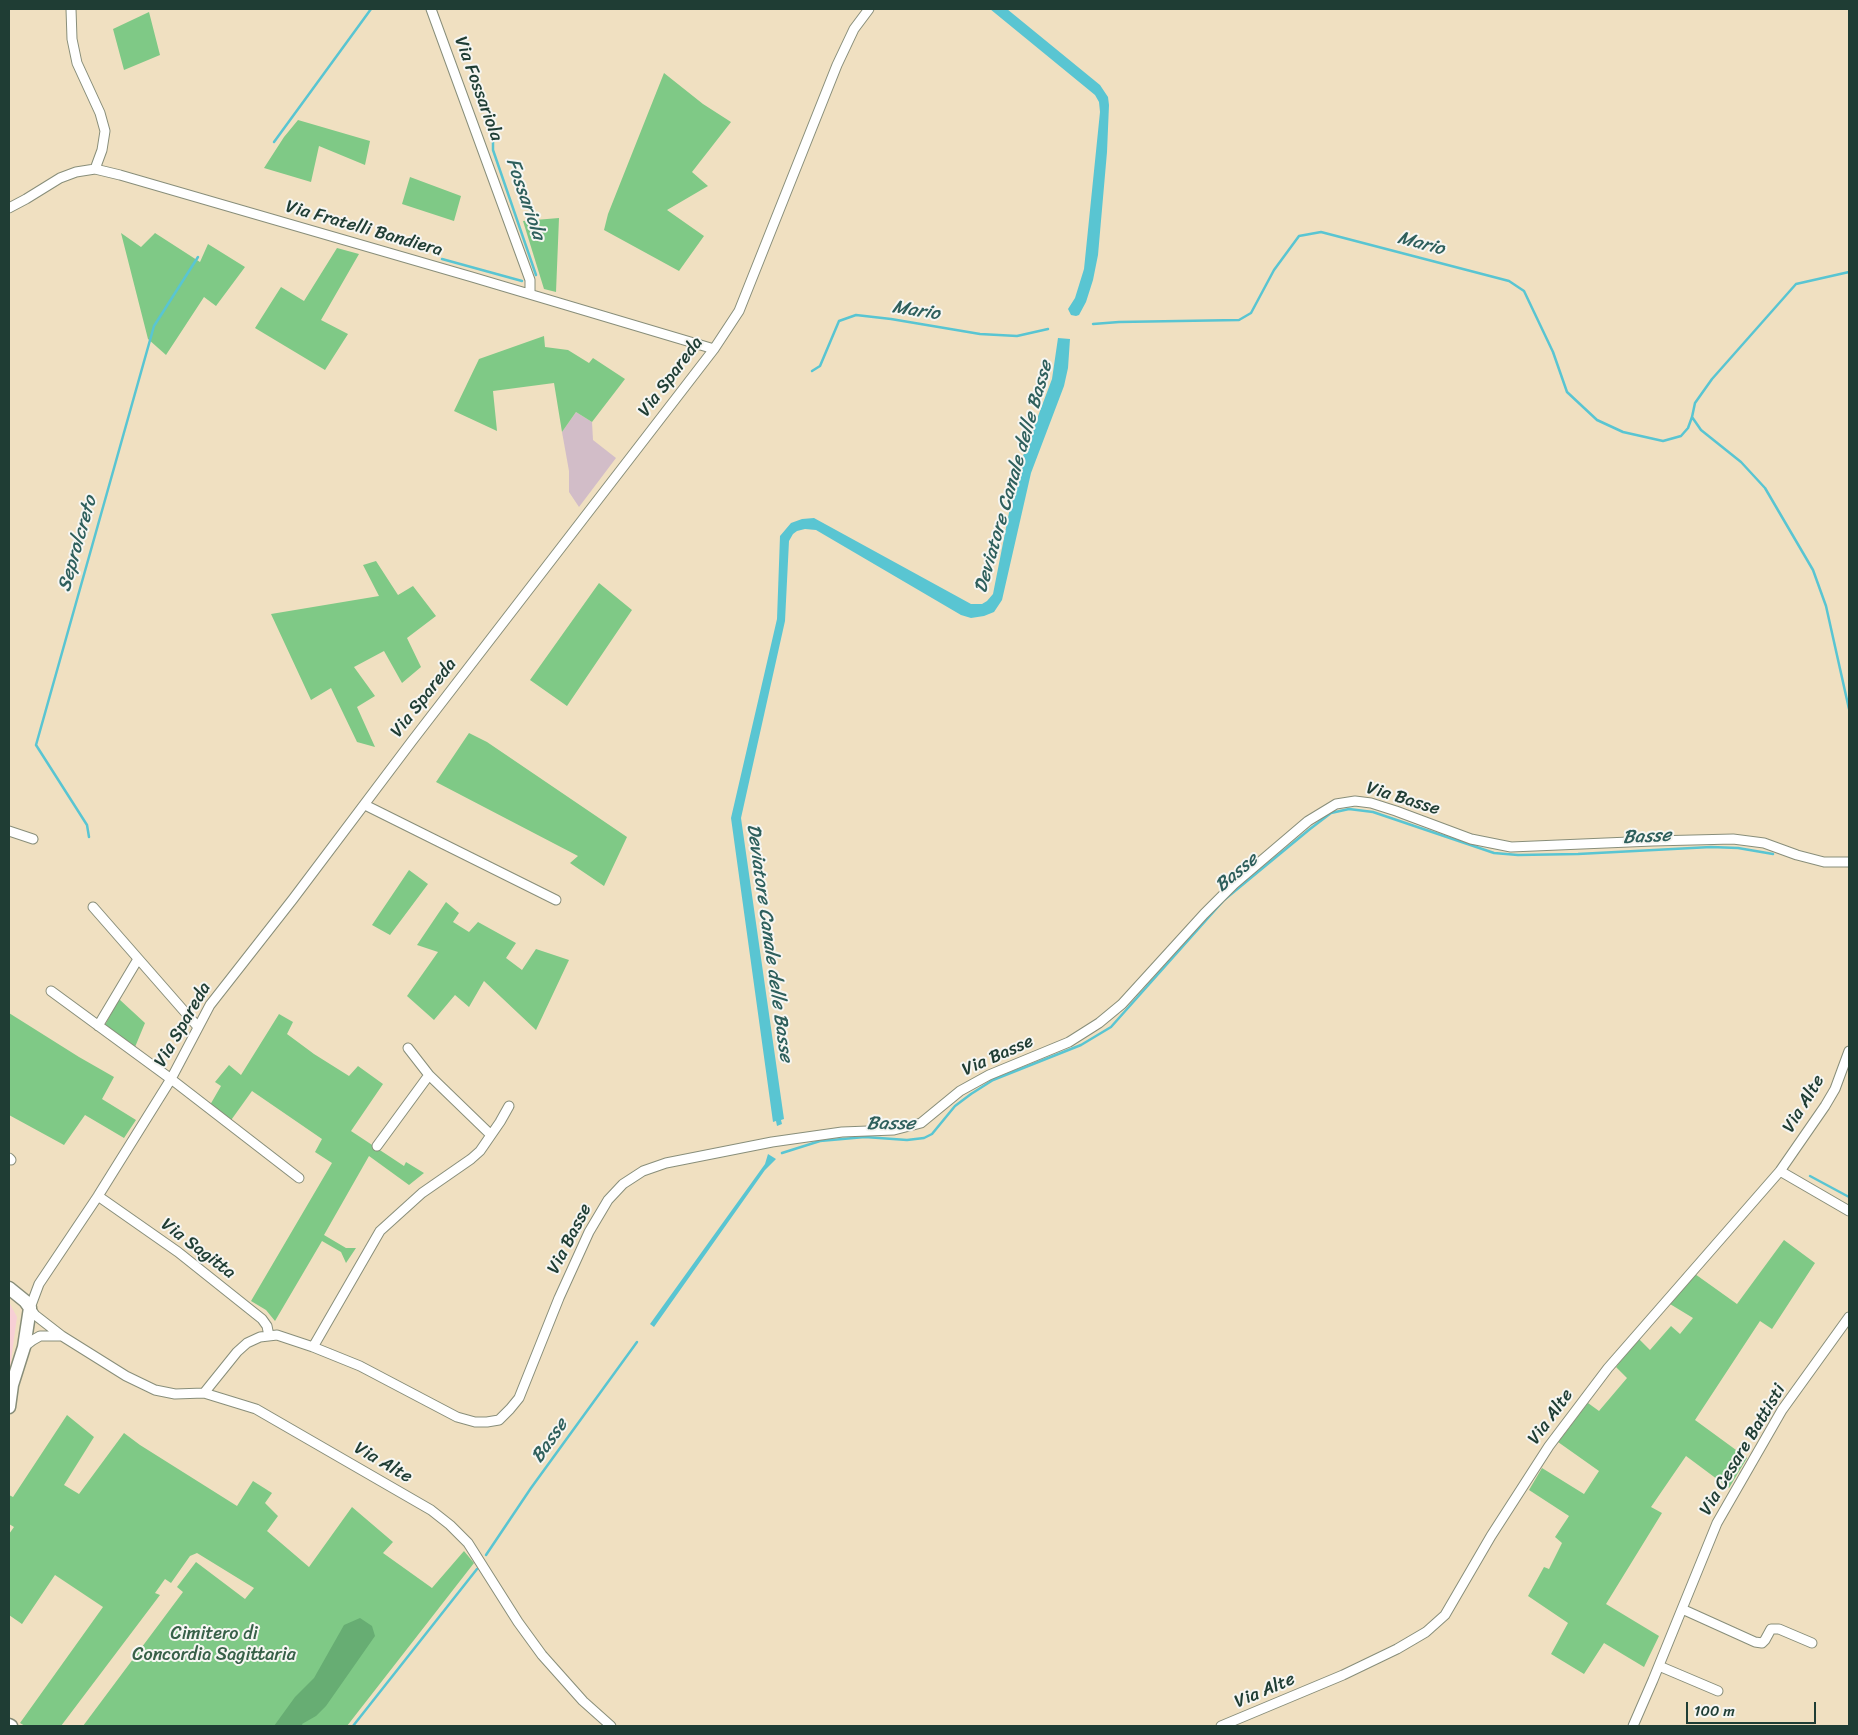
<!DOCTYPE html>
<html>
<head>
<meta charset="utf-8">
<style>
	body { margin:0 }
	#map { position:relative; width:1858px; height:1735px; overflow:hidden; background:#f0e0c1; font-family:Sriracha,sans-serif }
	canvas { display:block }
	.frame { position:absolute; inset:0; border:10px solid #1f3d34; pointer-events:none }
	.scale { position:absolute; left:1686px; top:1702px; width:130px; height:22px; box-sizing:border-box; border:2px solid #1f3d34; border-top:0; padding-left:6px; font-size:15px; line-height:18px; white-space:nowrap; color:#1f3d34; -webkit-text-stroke:4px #f6f6f2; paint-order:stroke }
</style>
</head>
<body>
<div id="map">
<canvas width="1858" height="1735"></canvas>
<div class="frame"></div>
<div class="scale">100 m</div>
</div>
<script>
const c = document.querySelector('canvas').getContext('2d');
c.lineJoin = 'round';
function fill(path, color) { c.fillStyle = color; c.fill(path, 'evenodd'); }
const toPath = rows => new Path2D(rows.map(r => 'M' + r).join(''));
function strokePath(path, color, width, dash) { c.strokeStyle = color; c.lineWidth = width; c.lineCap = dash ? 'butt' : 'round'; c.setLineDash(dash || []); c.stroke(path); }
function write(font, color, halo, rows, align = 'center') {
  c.font = font + ' Sriracha,sans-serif'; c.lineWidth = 4; c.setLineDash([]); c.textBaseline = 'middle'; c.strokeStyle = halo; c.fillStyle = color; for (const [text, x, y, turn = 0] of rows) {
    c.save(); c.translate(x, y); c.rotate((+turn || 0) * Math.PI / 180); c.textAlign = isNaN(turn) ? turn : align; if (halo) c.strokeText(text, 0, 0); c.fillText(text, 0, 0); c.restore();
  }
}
fill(toPath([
	[9,1302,17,1317,9,1375]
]), '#f7cfd5');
fill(toPath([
	[576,412,592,422,593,440,616,458,579,507,569,492,569,471,562,432]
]), '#d2bdc8');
fill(toPath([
	[149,12,160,55,124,70,113,29],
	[664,73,703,104,731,122,692,172,708,186,667,210,704,236,679,271,604,230,608,214],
	[298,120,370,141,365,165,319,146,311,182,264,168,284,137],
	[410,177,461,196,454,221,402,204],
	[559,218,556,292,544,289,523,221],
	[121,233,141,247,155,233,200,262,208,244,245,267,216,306,204,297,166,355,148,339],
	[337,248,359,254,321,320,348,334,325,370,255,328,281,287,304,301],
	[544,336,545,347,568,350,589,363,593,358,625,379,592,422,576,412,562,432,554,383,493,391,497,431,454,411,479,359],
	[376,561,398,595,413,586,436,616,407,638,421,667,402,683,384,651,354,667,375,696,357,707,375,747,357,742,331,688,311,700,271,614,379,596,363,565],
	[599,583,632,610,567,706,530,680],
	[469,733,487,742,627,837,604,886,570,863,578,856,436,782],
	[409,870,428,884,390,935,372,925],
	[446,902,459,913,453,922,469,932,478,922,516,943,506,958,522,970,536,949,569,960,536,1030,484,981,469,1007,455,995,434,1020,407,996,438,952,417,945],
	[119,999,145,1023,135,1047,105,1025],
	[9,1013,79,1057,114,1077,102,1099,136,1120,124,1138,85,1115,64,1145,9,1115],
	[279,1014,293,1022,287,1034,314,1054,349,1076,358,1066,383,1084,351,1131,404,1166,406,1162,424,1173,409,1185,369,1156,324,1235,346,1248,356,1248,346,1263,341,1252,322,1241,275,1321,266,1310,251,1301,332,1163,315,1152,322,1139,252,1091,229,1123,210,1105,221,1086,215,1082,229,1065,241,1075],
	[1784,1240,1815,1263,1772,1329,1760,1321,1695,1420,1747,1458,1729,1488,1686,1456,1651,1507,1662,1513,1606,1604,1659,1636,1644,1667,1604,1643,1584,1674,1551,1654,1568,1623,1528,1596,1544,1567,1549,1569,1562,1543,1555,1537,1569,1516,1529,1490,1542,1468,1584,1494,1599,1471,1558,1442,1588,1403,1599,1411,1627,1378,1616,1367,1632,1347,1639,1339,1650,1350,1671,1326,1680,1334,1693,1318,1670,1304,1695,1274,1737,1304],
	[67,1415,94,1437,64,1485,79,1494,124,1433,140,1445,237,1506,253,1481,272,1493,265,1503,278,1516,267,1531,309,1567,352,1507,393,1542,383,1553,432,1588,464,1551,474,1563,347,1726,83,1726,183,1592,177,1587,196,1562,245,1599,254,1588,197,1553,190,1556,171,1583,165,1579,155,1593,160,1595,61,1726,25,1726,20,1723,103,1607,55,1575,22,1624,9,1615,9,1534,14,1527,9,1524,9,1495,13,1497]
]), '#7fc986');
fill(toPath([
	[360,1618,372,1626,375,1636,326,1706,316,1716,302,1724,303,1726,274,1726,295,1697,314,1678,344,1625]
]), '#67ad73');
fill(toPath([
	[990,9,1007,9,1100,85,1108,97,1109,105,1107,152,1098,255,1093,280,1086,302,1079,315,1076,316,1071,315,1068,309,1075,298,1084,269,1100,112,1099,102,1095,95],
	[1058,338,1070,339,1068,368,1064,386,1031,473,1002,600,994,612,984,616,971,618,961,615,816,530,805,529,797,531,793,534,789,541,785,621,741,818,784,1119,781,1120,782,1124,777,1126,776,1121,773,1122,731,818,777,619,780,536,791,523,802,519,814,518,971,604,982,604,987,601,993,594,1017,472,1052,379],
	[768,1154,776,1159,765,1170,654,1327,650,1324,765,1164]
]), '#59c5d2');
strokePath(toPath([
	[497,131,493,142,493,150,536,275],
	[274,142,371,9],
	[442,259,522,281],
	[1849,272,1796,284,1712,379,1695,403,1692,417,1701,430,1741,462,1765,488,1813,570,1826,606,1849,709],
	[1093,324,1119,322,1239,320,1251,313,1274,270,1299,236,1321,232,1509,281,1524,291,1553,352,1567,392,1597,420,1623,432,1663,441,1681,436,1688,428,1692,417],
	[812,371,820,366,839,321,856,315,891,319,980,334,1017,336,1048,329],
	[89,837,87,825,36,745,154,326,198,257],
	[782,1153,820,1141,865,1137,907,1140,924,1138,932,1134,955,1106,971,1094,993,1080,1081,1045,1111,1027,1224,900,1310,829,1331,813,1349,809,1373,812,1494,853,1518,855,1578,854,1711,847,1738,848,1773,854],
	[1810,1176,1849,1197],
	[486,1555,531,1488,637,1342],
	[353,1726,477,1569]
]), '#59c5d2', 2.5);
const street = toPath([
	[71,9,72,39,77,63,100,113,105,131,102,150,95,169],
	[431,9,530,280,530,294],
	[9,208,26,199,60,178,76,172,95,169,120,175,472,277,714,349],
	[365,805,556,900],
	[9,831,33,839],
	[93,907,198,1027],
	[51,991,171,1079,299,1178],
	[98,1026,138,959],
	[408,1048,429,1075,491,1135],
	[377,1146,429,1075],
	[9,1158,11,1160],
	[1780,1171,1849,1211],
	[98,1196,178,1252,262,1319,267,1326,269,1336],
	[24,1347,33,1340,40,1336,62,1336],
	[313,1347,380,1231,422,1193,471,1159,480,1151,500,1122,509,1106],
	[204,1393,237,1352,247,1343,260,1337,277,1335,313,1347,360,1366,457,1417,475,1422,487,1422,499,1420,510,1409,519,1398,559,1298,589,1232,608,1200,623,1184,643,1171,666,1163,772,1142,842,1132,894,1130,921,1123,960,1091,989,1075,1069,1042,1099,1023,1122,1004,1204,914,1234,884,1308,821,1336,804,1355,801,1371,803,1396,811,1471,839,1511,847,1653,841,1733,839,1764,843,1797,855,1824,862,1849,862],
	[1682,1609,1755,1642,1762,1643,1765,1640,1771,1629,1779,1629,1812,1643],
	[1659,1666,1718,1691],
	[611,1726,583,1701,542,1655,518,1622,468,1543,450,1525,431,1510,256,1409,204,1393,175,1394,155,1390,126,1376,62,1336,35,1315,30,1308,39,1284,98,1196,171,1079,210,1005,293,899,412,741,714,349,739,311,837,65,854,29,869,9],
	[1221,1726,1343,1675,1397,1649,1426,1632,1445,1615,1491,1536,1549,1446,1608,1368,1780,1171,1825,1106,1835,1089,1849,1051],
	[1633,1726,1653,1680,1717,1523,1782,1410,1849,1317]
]);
const secondary = toPath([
	[9,1288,25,1301,30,1308,24,1347,12,1385,9,1407],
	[9,1725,11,1726]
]);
strokePath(street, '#888e7a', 11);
strokePath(secondary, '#888e7a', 15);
strokePath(street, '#fff', 9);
strokePath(secondary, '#fff', 12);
write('18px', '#1f3d34', '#f6f6f2', [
	["Via Fossariola",478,89,70],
	["Via Fratelli Bandiera",364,229,16],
	["Via Spareda",671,377,-53],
	["Via Spareda",424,698,-52],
	["Via Basse",1403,799,17],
	["Via Spareda",183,1025,-60],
	["Via Basse",998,1056,-24],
	["Via Alte",1804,1104,-59],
	["Via Basse",570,1239,-63],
	["Via Sagitta",198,1249,37],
	["Via Alte",1551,1417,-54],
	["Via Cesare Battisti",1743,1450,-59],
	["Via Alte",383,1463,30],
	["Via Alte",1265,1691,-23]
]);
write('18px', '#376048', '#f6f6f2', [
	["Cimitero di",214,1634],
	["Concordia Sagittaria",214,1655]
]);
write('italic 19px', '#2e5f5c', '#f6f6f2', [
	["Fossariola",525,199,71],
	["Mario",1421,244,15],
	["Mario",916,311,9],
	["Deviatore Canale delle Basse",1014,477,-74],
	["Seprolcreto",78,544,-74],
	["Basse",1647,837,-3],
	["Basse",1237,873,-40],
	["Deviatore Canale delle Basse",769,943,82],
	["Basse",891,1124],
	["Basse",550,1441,-55]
]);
</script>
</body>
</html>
